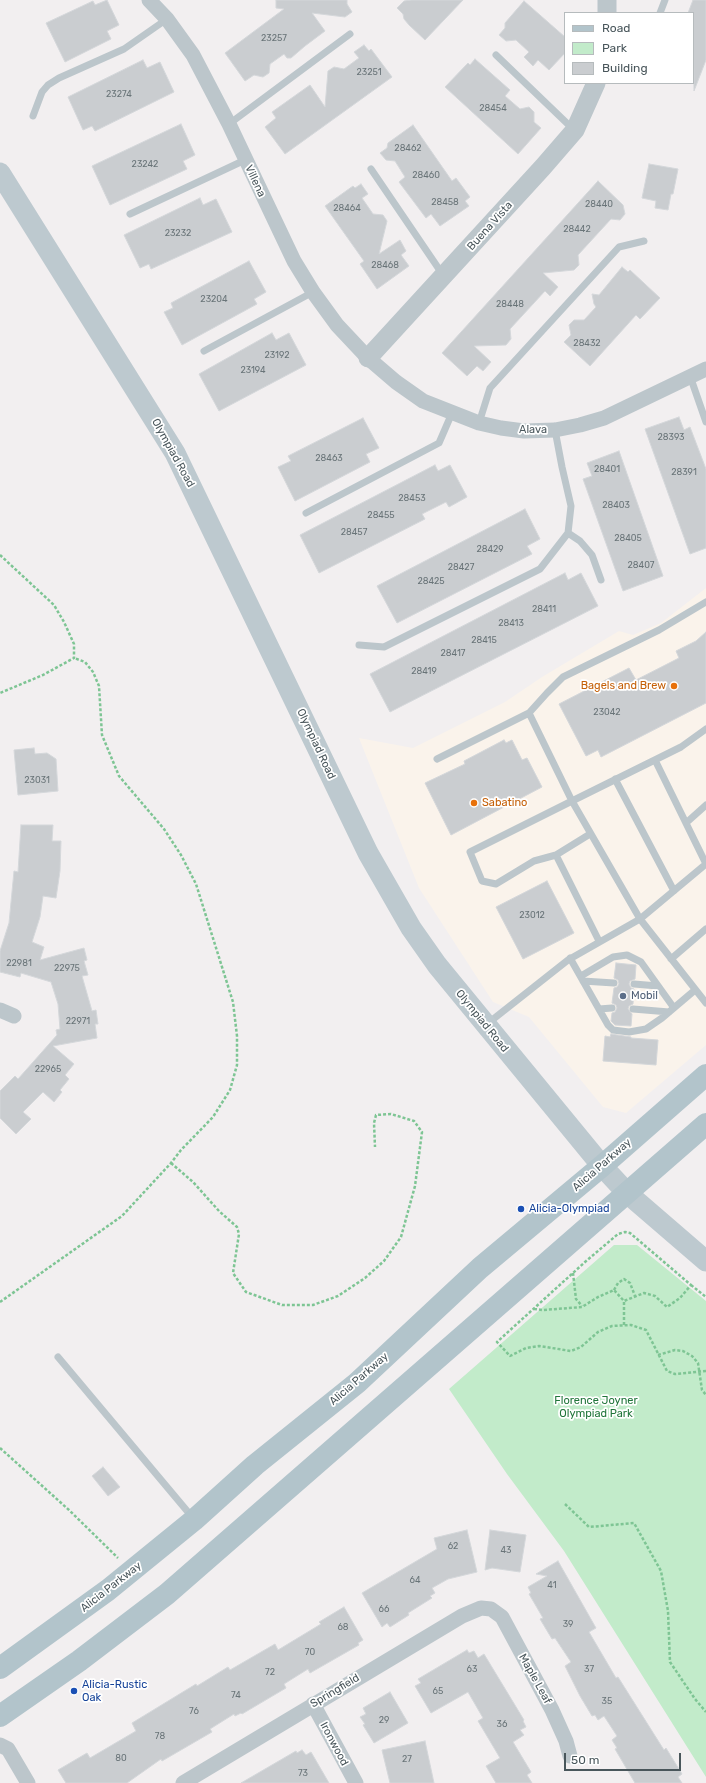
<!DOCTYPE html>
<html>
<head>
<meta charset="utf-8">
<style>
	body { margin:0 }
	#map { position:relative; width:706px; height:1783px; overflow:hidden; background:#f2eff0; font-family:Rubik,sans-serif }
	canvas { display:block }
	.legend { position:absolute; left:564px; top:12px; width:130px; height:72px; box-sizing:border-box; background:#fff; border:1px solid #b6bbbd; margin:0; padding:5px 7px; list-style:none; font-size:12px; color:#49565b }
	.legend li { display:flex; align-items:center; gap:8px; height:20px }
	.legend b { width:20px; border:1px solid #b6bbbd }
	.scale { position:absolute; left:564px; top:1753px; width:117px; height:18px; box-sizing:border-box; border:2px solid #49565b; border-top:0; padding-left:5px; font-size:12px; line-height:14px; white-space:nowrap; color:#49565b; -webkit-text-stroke:3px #fff; paint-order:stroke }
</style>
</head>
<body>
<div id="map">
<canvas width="706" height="1783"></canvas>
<ul class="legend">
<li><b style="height:5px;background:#b2c4cb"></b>Road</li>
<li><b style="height:11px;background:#c2ebca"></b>Park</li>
<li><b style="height:11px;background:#cacdd0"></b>Building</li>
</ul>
<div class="scale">50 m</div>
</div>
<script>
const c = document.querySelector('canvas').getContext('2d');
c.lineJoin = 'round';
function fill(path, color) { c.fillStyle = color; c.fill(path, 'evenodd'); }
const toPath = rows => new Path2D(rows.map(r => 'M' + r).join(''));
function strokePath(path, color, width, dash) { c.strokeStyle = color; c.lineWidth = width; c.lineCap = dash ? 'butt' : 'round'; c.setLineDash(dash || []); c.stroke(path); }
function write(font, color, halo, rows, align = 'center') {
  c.font = font + ' Rubik,sans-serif'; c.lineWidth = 3.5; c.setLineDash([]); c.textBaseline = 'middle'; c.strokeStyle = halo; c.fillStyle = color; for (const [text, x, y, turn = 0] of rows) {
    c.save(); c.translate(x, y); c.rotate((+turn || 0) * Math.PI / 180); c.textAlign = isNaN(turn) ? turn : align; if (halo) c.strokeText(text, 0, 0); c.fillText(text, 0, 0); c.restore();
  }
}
fill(toPath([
	[706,588,706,1045,626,1113,603,1107,529,1017,493,1002,419,888,359,738,413,748,505,702,542,677,619,631,633,635,661,623]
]), '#faf3eb');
fill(toPath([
	[614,1245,637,1245,706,1301,706,1777,564,1551,507,1474,449,1389]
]), '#c2ebca');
const building = toPath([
	[107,0,119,25,107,31,111,39,65,62,46,23,93,1,95,5,107,0],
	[276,0,347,0,347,4,352,12,345,17,312,13,325,31,305,46,291,58,287,58,284,54,270,64,269,73,263,77,254,75,245,81,225,53,284,9,276,8,276,0],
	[411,0,463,0,425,40,409,25,404,19,403,14,397,8,404,1,411,0],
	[693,0,706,0,706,60,694,91,693,13,688,13,693,0],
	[524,1,565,37,565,53,549,70,538,60,533,66,524,57,529,52,516,40,506,41,499,35,505,28,505,23,524,1],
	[364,45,369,51,371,49,392,77,285,154,265,127,276,118,272,112,310,85,325,107,328,71,334,67,344,69,359,58,354,52,364,45],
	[475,59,510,90,505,96,520,109,529,107,534,112,534,122,541,128,518,154,445,87,468,63,470,65,475,59],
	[143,60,147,68,160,62,174,92,95,131,92,126,83,130,68,97,143,60],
	[181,124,195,155,183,161,187,169,110,205,92,166,181,124],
	[413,125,452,181,456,178,470,197,465,201,469,206,440,226,431,214,426,218,399,182,405,177,395,161,386,160,380,153,387,148,388,143,413,125],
	[649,164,678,169,673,194,671,194,668,210,655,208,656,201,642,198,649,164],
	[598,181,623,205,625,214,620,220,611,219,578,255,579,265,574,270,543,273,558,287,550,296,545,291,510,329,511,339,506,345,474,346,491,362,483,371,477,366,467,376,442,353,598,181],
	[361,184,368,194,362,198,373,214,383,215,387,221,379,254,400,240,406,251,401,255,409,266,377,289,360,264,364,261,325,206,353,186,355,188,361,184],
	[200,198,203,205,216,199,232,232,151,269,149,264,140,268,124,235,200,198],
	[249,261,266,292,254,299,257,304,182,345,164,312,173,308,171,303,249,261],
	[622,267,628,272,630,270,660,298,640,319,636,315,590,366,564,342,571,335,569,325,574,320,584,320,596,307,594,304,592,294,599,295,622,267],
	[272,333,276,340,289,333,306,365,219,411,199,374,272,333],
	[679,417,684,430,690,427,706,469,706,548,690,554,645,429,679,417],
	[363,418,379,448,366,454,370,462,295,501,278,467,291,461,288,456,363,418],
	[619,451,663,576,623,591,583,479,592,476,587,463,619,451],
	[435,465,438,471,450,465,467,497,449,507,446,502,422,514,425,519,319,573,300,535,435,465],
	[525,509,540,539,527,546,532,554,397,623,377,586,525,509],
	[565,573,568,580,581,573,598,606,390,712,370,674,565,573],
	[706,632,706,703,601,757,598,750,586,756,559,704,629,668,636,680,679,658,676,651,696,641,706,632],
	[504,740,506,743,512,740,522,760,527,758,542,787,451,835,425,783,465,764,464,761,504,740],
	[34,748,35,754,47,753,56,759,58,791,18,795,14,750,34,748],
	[21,825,53,825,52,841,61,841,60,871,56,898,43,896,40,917,32,942,44,947,40,960,84,948,87,960,84,961,88,975,82,976,92,1011,96,1010,98,1024,95,1024,97,1038,53,1046,74,1064,65,1075,69,1079,60,1090,62,1092,54,1102,43,1092,23,1112,31,1119,16,1134,0,1118,0,1091,15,1076,18,1079,57,1035,56,1030,60,1029,58,1004,51,982,21,973,20,977,0,972,0,951,9,923,14,871,18,872,21,825],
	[547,881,574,933,523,959,496,907,547,881],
	[616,963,636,965,635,979,630,981,629,984,631,988,634,989,633,1004,629,1006,628,1009,632,1014,631,1026,615,1025,611,1021,612,1013,615,1012,617,1008,616,1005,612,1003,614,988,617,987,619,984,618,980,614,978,616,963],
	[611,1034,631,1037,631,1038,658,1040,656,1065,603,1061,605,1036,610,1037,611,1034],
	[103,1467,120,1487,108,1496,92,1476,103,1467],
	[467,1530,477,1572,448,1579,432,1588,435,1593,430,1596,432,1598,408,1613,409,1615,390,1627,387,1623,382,1627,362,1593,437,1549,434,1538,467,1530],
	[490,1530,526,1535,520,1572,492,1568,485,1570,490,1530],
	[558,1561,596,1628,589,1632,616,1678,618,1677,664,1750,666,1748,682,1774,678,1777,682,1783,635,1783,615,1749,617,1748,612,1740,617,1736,604,1716,598,1720,595,1715,592,1716,580,1696,565,1666,571,1662,555,1638,552,1639,540,1619,543,1618,529,1594,531,1593,528,1587,547,1576,536,1574,558,1561],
	[344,1607,363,1640,358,1643,359,1645,310,1673,308,1669,284,1684,286,1688,242,1714,241,1713,235,1716,234,1714,210,1729,212,1732,162,1761,161,1759,127,1783,66,1783,58,1770,87,1753,90,1758,136,1731,132,1723,196,1684,197,1686,228,1667,230,1670,275,1644,278,1650,321,1624,319,1622,344,1607],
	[467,1650,469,1653,474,1651,478,1658,484,1654,524,1720,523,1721,526,1727,520,1730,524,1735,513,1742,531,1772,527,1775,532,1783,496,1783,486,1766,500,1758,478,1721,483,1718,468,1692,431,1713,415,1686,421,1683,418,1679,467,1650],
	[390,1692,408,1723,374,1743,363,1725,365,1724,360,1717,366,1714,363,1708,390,1692],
	[425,1741,434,1783,390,1783,382,1750,425,1741],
	[302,1750,306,1755,311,1752,329,1783,241,1783,296,1751,297,1753,302,1750]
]);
fill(building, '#cacdd0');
strokePath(building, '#d4d7da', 1);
strokePath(toPath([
	[0,555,54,605,64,622,74,644,74,658,43,675,0,693],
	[171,1163,193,1182,219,1211,237,1227,239,1234,233,1273,246,1292,282,1305,313,1305,338,1296,365,1278,384,1261,401,1237,415,1186,422,1132,414,1121,391,1114,376,1115,374,1123,375,1147],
	[573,1273,576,1299,582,1306],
	[691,1285,706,1297],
	[614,1290,618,1283,624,1279,630,1283,635,1296],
	[0,1302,122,1216,171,1163,181,1150,213,1117,230,1090,237,1065,237,1036,233,1002,196,884,181,855,164,829,119,776,102,735,99,686,93,672,85,662,74,658],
	[534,1309,543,1310,582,1307,598,1297,614,1290,624,1301,644,1293,655,1296,667,1307,680,1298,691,1285,630,1233,625,1232,618,1234,585,1262,497,1342,510,1356,526,1348,539,1346,571,1351,581,1347,598,1332,612,1326,631,1325,646,1330,667,1371,675,1374,706,1371],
	[624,1325,624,1301],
	[658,1355,675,1350,683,1351,692,1356,698,1363,702,1390,706,1395],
	[0,1448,69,1510,118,1558],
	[565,1504,589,1527,634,1523,661,1571,668,1611,670,1662,695,1699,706,1712]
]), '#7ec594', 2.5, [3, 2]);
strokePath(toPath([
	[660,13,665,0],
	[496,55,574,130],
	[33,116,42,92,48,85,59,78,124,49,167,19],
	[229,124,350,34],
	[371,169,443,275],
	[130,214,245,160],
	[204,351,313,292],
	[690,376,706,422],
	[479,423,490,388,619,247,644,241],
	[555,430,562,467,571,506,568,533,580,541,592,555,601,580],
	[306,513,439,443,452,413],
	[359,645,384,647,540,569,568,533],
	[706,729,681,747,572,801,640,919,706,1003],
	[437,759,529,713],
	[655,760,706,864],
	[615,779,674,891],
	[686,823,706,805],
	[556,855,590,834],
	[599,941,556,855,534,861,496,884,482,881,470,852,572,801,529,713,547,693,563,677,659,630,706,602],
	[570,958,608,1025,613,1030,629,1032,646,1029,662,1018,695,990],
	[671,959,706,929],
	[581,976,613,957,627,955,641,962,674,1008],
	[583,981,614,983],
	[634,984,658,986],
	[599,1009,612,1008],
	[633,1009,669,1012],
	[487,1024,568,960,640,919,706,864],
	[58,1357,193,1518]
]), '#bcc6cb', 7);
strokePath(toPath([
	[149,0,167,19,193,55,229,124,294,261,313,292,337,325,368,358,396,382,423,401,479,423,501,428,524,431,555,430,580,425,604,418,706,369],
	[0,1010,14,1016],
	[313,1704,356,1783],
	[0,1745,8,1749,28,1783],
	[183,1783,462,1616,481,1608,491,1609,502,1617,552,1710,566,1741,570,1756]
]), '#bcc6cb', 15);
strokePath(toPath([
	[607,13,607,0],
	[368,358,543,167,575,130,596,83]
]), '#bcc6cb', 19);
strokePath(toPath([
	[0,173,175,453,368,853,411,928,437,965,602,1166,627,1193,706,1261]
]), '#bdc9cf', 21);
strokePath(toPath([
	[0,1668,108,1590,194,1520,255,1465,357,1383,480,1268,602,1166,706,1075],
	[0,1716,79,1661,167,1594,706,1124]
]), '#b2c4cb', 22);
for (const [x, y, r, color] of [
	[674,686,4,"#e8710a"],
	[474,803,4,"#e8710a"],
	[623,996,4,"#5c6f8a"],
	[521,1209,4,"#1a4fb4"],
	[74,1691,4,"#1a4fb4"]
]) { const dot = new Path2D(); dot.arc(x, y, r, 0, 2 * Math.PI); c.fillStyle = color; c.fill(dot); strokePath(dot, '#fff', 1.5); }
write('9px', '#697478', null, [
	["23257",274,38],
	["23251",369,72],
	["23274",119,94],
	["28454",493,108],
	["28462",408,148],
	["23242",145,164],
	["28460",426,175],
	["28458",445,202],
	["28440",599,204],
	["28464",347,208],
	["28442",577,229],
	["23232",178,233],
	["28468",385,265],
	["23204",214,299],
	["28448",510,304],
	["28432",587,343],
	["23192",277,355],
	["23194",253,370],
	["28393",671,437],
	["28463",329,458],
	["28401",607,469],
	["28391",684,472],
	["28453",412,498],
	["28403",616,505],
	["28455",381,515],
	["28457",354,532],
	["28405",628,538],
	["28429",490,549],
	["28407",641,565],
	["28427",461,567],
	["28425",431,581],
	["28411",544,609],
	["28413",511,623],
	["28415",484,640],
	["28417",453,653],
	["28419",424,671],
	["23042",607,712],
	["23031",37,780],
	["23012",532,915],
	["22981",19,963],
	["22975",67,968],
	["22971",78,1021],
	["22965",48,1069],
	["62",453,1546],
	["43",506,1550],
	["64",415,1580],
	["41",552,1585],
	["66",384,1609],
	["39",568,1624],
	["68",343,1627],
	["70",310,1652],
	["63",472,1669],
	["37",589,1669],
	["72",270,1672],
	["65",438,1691],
	["74",236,1695],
	["35",607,1701],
	["76",194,1711],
	["29",384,1720],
	["36",502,1724],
	["78",160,1736],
	["80",121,1758],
	["27",407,1759],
	["73",303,1773]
]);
write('11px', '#49565b', '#fff', [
	["Villena",255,181,65],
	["Buena Vista",490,226,-48],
	["Alava",533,430],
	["Olympiad Road",173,453,61],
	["Olympiad Road",316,744,65],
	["Olympiad Road",482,1021,51],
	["Alicia Parkway",602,1165,-41],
	["Alicia Parkway",359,1379,-41],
	["Alicia Parkway",111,1587,-38],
	["Maple Leaf",535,1679,61],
	["Springfield",335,1691,-31],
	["Ironwood",334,1744,62]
]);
write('11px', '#c56008', '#fff', [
	["Bagels and Brew",666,686],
	["Sabatino",482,803,"left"]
], 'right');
write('11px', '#4e5e75', '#fff', [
	["Mobil",631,996]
], 'left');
write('11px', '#164399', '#fff', [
	["Alicia-Olympiad",529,1209],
	["Alicia-Rustic",82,1685],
	["Oak",82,1698]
], 'left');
write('11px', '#20753a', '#fff', [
	["Florence Joyner",596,1401],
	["Olympiad Park",596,1414]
]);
</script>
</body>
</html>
